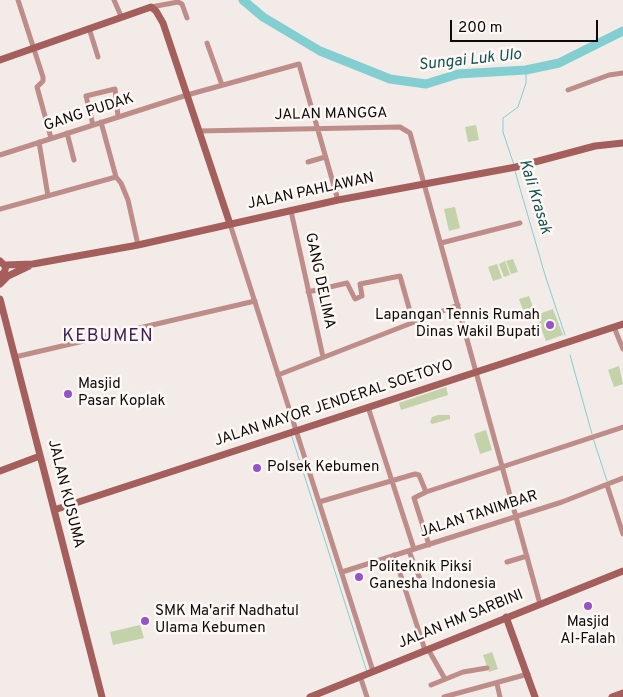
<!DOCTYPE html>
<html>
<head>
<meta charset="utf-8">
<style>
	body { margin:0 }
	#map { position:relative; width:623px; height:697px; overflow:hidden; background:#f2ebe7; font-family:Overpass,sans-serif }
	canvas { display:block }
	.scale { position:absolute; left:450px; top:20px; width:148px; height:22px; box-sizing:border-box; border:2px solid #0d0b0a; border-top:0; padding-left:6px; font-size:15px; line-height:18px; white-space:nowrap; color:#0d0b0a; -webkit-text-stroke:4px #fef8f5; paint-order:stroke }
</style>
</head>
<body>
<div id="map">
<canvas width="623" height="697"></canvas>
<div class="scale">200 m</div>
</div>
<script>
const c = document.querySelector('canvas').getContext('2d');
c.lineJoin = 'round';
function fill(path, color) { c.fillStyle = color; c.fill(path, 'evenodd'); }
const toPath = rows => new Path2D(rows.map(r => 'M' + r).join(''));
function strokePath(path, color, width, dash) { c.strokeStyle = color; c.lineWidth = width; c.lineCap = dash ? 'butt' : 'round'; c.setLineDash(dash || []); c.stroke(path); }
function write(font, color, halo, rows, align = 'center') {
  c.font = font + ' Overpass,sans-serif'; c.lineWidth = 5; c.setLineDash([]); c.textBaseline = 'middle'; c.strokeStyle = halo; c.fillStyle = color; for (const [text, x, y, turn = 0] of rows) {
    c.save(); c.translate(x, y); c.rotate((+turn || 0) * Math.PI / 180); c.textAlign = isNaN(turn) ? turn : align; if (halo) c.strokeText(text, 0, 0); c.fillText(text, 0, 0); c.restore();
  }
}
fill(toPath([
	[476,125,479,140,468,142,465,127],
	[455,207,460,228,449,231,444,209],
	[513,259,518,272,511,274,506,261],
	[505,261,510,275,504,277,499,264],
	[497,264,502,278,493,281,488,267],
	[529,296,534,310,524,313,519,299],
	[553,309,563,335,546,341,536,315],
	[619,366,623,384,614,387,608,370],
	[446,387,448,395,401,410,399,403],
	[438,415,450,415,450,419,432,424,430,422,432,417],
	[486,430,492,450,480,454,474,434],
	[140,625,144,638,113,645,110,632],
	[492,652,498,669,489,672,483,655]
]), '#c3d2a8');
strokePath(toPath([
	[514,165,503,132,503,118,518,107,526,83,526,70],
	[515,171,545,275,565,335],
	[570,355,592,434],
	[292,437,367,672],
	[593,438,607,481]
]), '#83ced1', 1);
strokePath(toPath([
	[243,0,263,17,320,51,390,79,426,84,458,74,526,70,559,63,623,31]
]), '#83ced1', 9);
strokePath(toPath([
	[18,0,43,77,43,81,37,87,51,138],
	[114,0,121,16],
	[151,7,178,2,182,4,187,18],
	[89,28,98,57],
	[207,43,222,85],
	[568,90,609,75,623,73],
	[101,122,116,177],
	[93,125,86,96,115,89,118,116],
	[198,131,400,127,410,133,540,604],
	[67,133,74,160],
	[39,142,48,196],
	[0,155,187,95,299,64,338,200],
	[308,162,325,157],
	[0,209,116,177,121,183,128,200,138,245],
	[291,211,323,357],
	[230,224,373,671],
	[441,243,520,223],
	[308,292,347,283,355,299,362,296,360,284,400,276,413,322],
	[614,327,623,349],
	[15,357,255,301],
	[278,375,458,305],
	[368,407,414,549],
	[607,485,623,534],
	[426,492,414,498,429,545],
	[319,502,415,474,419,475,426,492,623,427],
	[409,551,420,579],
	[394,555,425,650],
	[507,562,527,556],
	[342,572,562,502,623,478],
	[428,649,445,679],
	[360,676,367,697],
	[497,684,500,697],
	[431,685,463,672,487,668],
	[444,697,528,674]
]), '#be8d8a', 5);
strokePath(toPath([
	[0,60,151,7,156,11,163,23,230,224],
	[0,261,6,267,4,273,0,275],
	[5,265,33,264,138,245,338,200,516,167,595,146,623,143],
	[0,284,8,276,29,266],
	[0,299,102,697],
	[0,471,40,456],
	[54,510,623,324],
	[506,617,535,697],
	[310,697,623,571],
	[612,697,623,693]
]), '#a45e5c', 7);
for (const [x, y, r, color] of [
	[550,325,5,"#9653c7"],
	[68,394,5,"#9653c7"],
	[257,468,5,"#9653c7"],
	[359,577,5,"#9653c7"],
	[588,606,5,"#9653c7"],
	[145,621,5,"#9653c7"]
]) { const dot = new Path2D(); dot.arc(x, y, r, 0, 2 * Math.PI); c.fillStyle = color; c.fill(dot); strokePath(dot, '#fef8f5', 2); }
write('15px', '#0d0b0a', '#fef8f5', [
	["GANG PUDAK",89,113,-18],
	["JALAN MANGGA",331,115,-1],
	["JALAN PAHLAWAN",311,192,-12],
	["GANG DELIMA",319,281,78],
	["JALAN MAYOR JENDERAL SOETOYO",334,404,-18],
	["JALAN KUSUMA",65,494,76],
	["JALAN TANIMBAR",479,515,-18],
	["JALAN HM SARBINI",461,620,-22]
]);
write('15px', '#0d0b0a', '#fef8f5', [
	["Lapangan Tennis Rumah",540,316,"right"],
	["Dinas Wakil Bupati",540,333,"right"],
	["Masjid",78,385],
	["Pasar Koplak",78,402],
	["Polsek Kebumen",267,468],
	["Politeknik Piksi",369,568],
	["Ganesha Indonesia",369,585],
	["SMK Ma'arif Nadhatul",155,612],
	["Ulama Kebumen",155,629],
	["Masjid",588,623,"center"],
	["Al-Falah",588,640,"center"]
], 'left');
write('italic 16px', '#115356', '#fef8f5', [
	["Sungai Luk Ulo",470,61,-6],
	["Kali Krasak",534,197,73]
]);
c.letterSpacing = '1px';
write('18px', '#3f1f57', '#fef8f5', [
	["KEBUMEN",108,337]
]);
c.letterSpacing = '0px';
</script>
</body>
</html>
